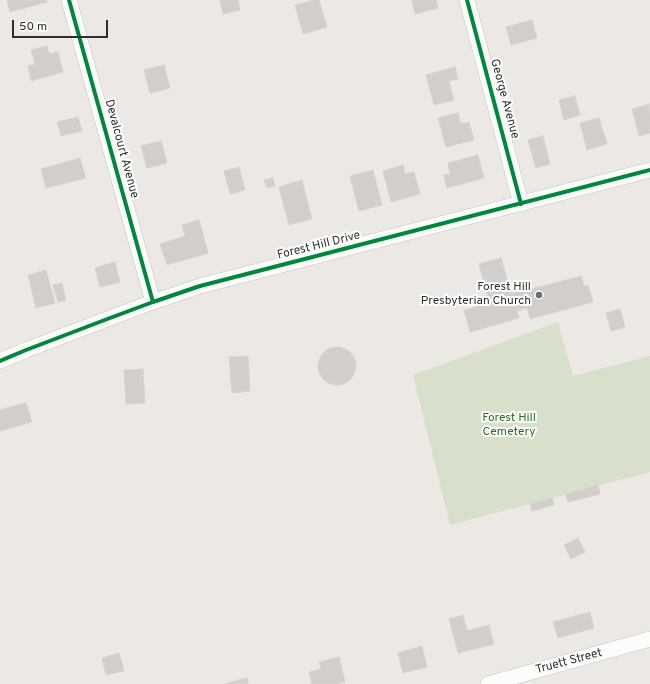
<!DOCTYPE html>
<html>
<head>
<meta charset="utf-8">
<style>
	body { margin:0 }
	#map { position:relative; width:650px; height:684px; overflow:hidden; background:#ece8e4; font-family:Overpass,sans-serif }
	canvas { display:block }
	.scale { position:absolute; left:12px; top:20px; width:96px; height:18px; box-sizing:border-box; border:2px solid #2e2e2e; border-top:0; padding-left:5px; font-size:12px; line-height:14px; white-space:nowrap; color:#2e2e2e; -webkit-text-stroke:3px #fff; paint-order:stroke }
</style>
</head>
<body>
<div id="map">
<canvas width="650" height="684"></canvas>
<div class="scale">50 m</div>
</div>
<script>
const c = document.querySelector('canvas').getContext('2d');
c.lineJoin = 'round';
function fill(path, color) { c.fillStyle = color; c.fill(path, 'evenodd'); }
const toPath = rows => new Path2D(rows.map(r => 'M' + r).join(''));
function strokePath(path, color, width, dash) { c.strokeStyle = color; c.lineWidth = width; c.lineCap = dash ? 'butt' : 'round'; c.setLineDash(dash || []); c.stroke(path); }
function write(font, color, halo, rows, align = 'center') {
  c.font = font + ' Overpass,sans-serif'; c.lineWidth = 4; c.setLineDash([]); c.textBaseline = 'middle'; c.strokeStyle = halo; c.fillStyle = color; for (const [text, x, y, turn = 0] of rows) {
    c.save(); c.translate(x, y); c.rotate((+turn || 0) * Math.PI / 180); c.textAlign = isNaN(turn) ? turn : align; if (halo) c.strokeText(text, 0, 0); c.fillText(text, 0, 0); c.restore();
  }
}
fill(toPath([
	[558,322,573,376,650,356,650,472,450,525,413,375]
]), '#d8e0cc');
const building = toPath([
	[7,0,46,0,47,2,10,12,7,0],
	[220,0,238,0,240,10,223,14,220,0],
	[314,0,319,0,327,27,303,34,295,5,314,0],
	[412,0,436,0,438,8,415,14,412,0],
	[532,20,537,38,511,45,506,27,532,20],
	[47,46,49,54,58,52,63,72,31,81,28,66,35,64,31,50,47,46],
	[164,65,170,88,150,93,144,70,164,65],
	[455,67,458,79,449,81,454,100,434,105,426,75,455,67],
	[575,96,580,115,564,120,559,100,575,96],
	[649,104,650,133,639,136,632,109,649,104],
	[458,113,461,124,469,122,474,140,446,147,438,118,458,113],
	[78,117,82,131,61,136,57,122,78,117],
	[599,118,607,144,587,150,580,123,599,118],
	[543,136,550,164,536,168,528,140,543,136],
	[161,141,167,163,147,168,141,146,161,141],
	[478,155,484,178,447,188,444,175,450,174,448,163,478,155],
	[80,158,86,178,46,188,41,169,80,158],
	[403,165,405,174,414,172,420,194,391,202,383,171,403,165],
	[239,167,245,190,230,194,224,171,239,167],
	[373,170,382,205,359,211,350,176,373,170],
	[273,178,275,186,267,188,264,180,273,178],
	[302,180,312,219,289,225,279,187,302,180],
	[199,220,208,253,167,265,160,244,185,236,182,225,199,220],
	[501,258,511,293,524,289,524,291,581,276,584,286,588,285,593,302,530,319,527,308,517,311,519,318,470,332,464,310,477,307,475,301,488,297,479,264,501,258],
	[115,262,120,282,100,287,95,268,115,262],
	[46,270,55,303,36,308,28,275,46,270],
	[62,283,66,300,58,302,53,285,62,283],
	[620,309,625,327,611,331,606,313,620,309],
	'318 366a19 19 0 1 1 38 0a19 19 0 1 1-38 0Z',
	[248,356,250,391,232,393,229,357,248,356],
	[143,369,145,403,126,404,124,370,143,369],
	[26,403,32,422,0,431,0,410,26,403],
	[598,485,600,494,568,502,566,494,598,485],
	[552,498,554,505,532,511,530,504,552,498],
	[578,538,585,552,571,559,564,545,578,538],
	[590,612,594,628,558,638,553,622,590,612],
	[463,615,467,631,489,625,494,644,458,653,449,619,463,615],
	[422,646,427,667,403,673,398,653,422,646],
	[119,653,124,671,106,675,102,658,119,653],
	[339,657,345,682,336,684,312,684,309,672,321,669,319,662,339,657],
	[247,678,248,684,224,684,247,678]
]);
fill(building, '#d1cecb');
strokePath(building, '#d7d4d0', 1);
const minor = toPath([
	[69,0,153,302],
	[467,0,521,204],
	[0,361,26,350,110,318,153,302,200,286,650,170],
	[488,684,650,639]
]);
strokePath(minor, '#c5c4c5', 16);
strokePath(minor, '#fcfcfb', 15);
strokePath(toPath([
	[69,0,153,302],
	[467,0,521,204],
	[0,361,26,350,110,318,153,302,200,286,650,170]
]), '#00873e', 4);
for (const [x, y, r, color] of [
	[539,295,4,"#706f6e"]
]) { const dot = new Path2D(); dot.arc(x, y, r, 0, 2 * Math.PI); c.fillStyle = color; c.fill(dot); strokePath(dot, '#fff', 1.5); }
write('12px', '#2e2e2e', '#fff', [
	["George Avenue",504,99,75],
	["Devalcourt Avenue",121,149,75],
	["Forest Hill Drive",319,246,-14],
	["Truett Street",569,662,-15]
]);
write('12px', '#2e2e2e', '#fff', [
	["Forest Hill",531,288],
	["Presbyterian Church",531,302]
], 'right');
write('12px', '#2c6e1b', '#fff', [
	["Forest Hill",509,419],
	["Cemetery",509,433]
]);
</script>
</body>
</html>
